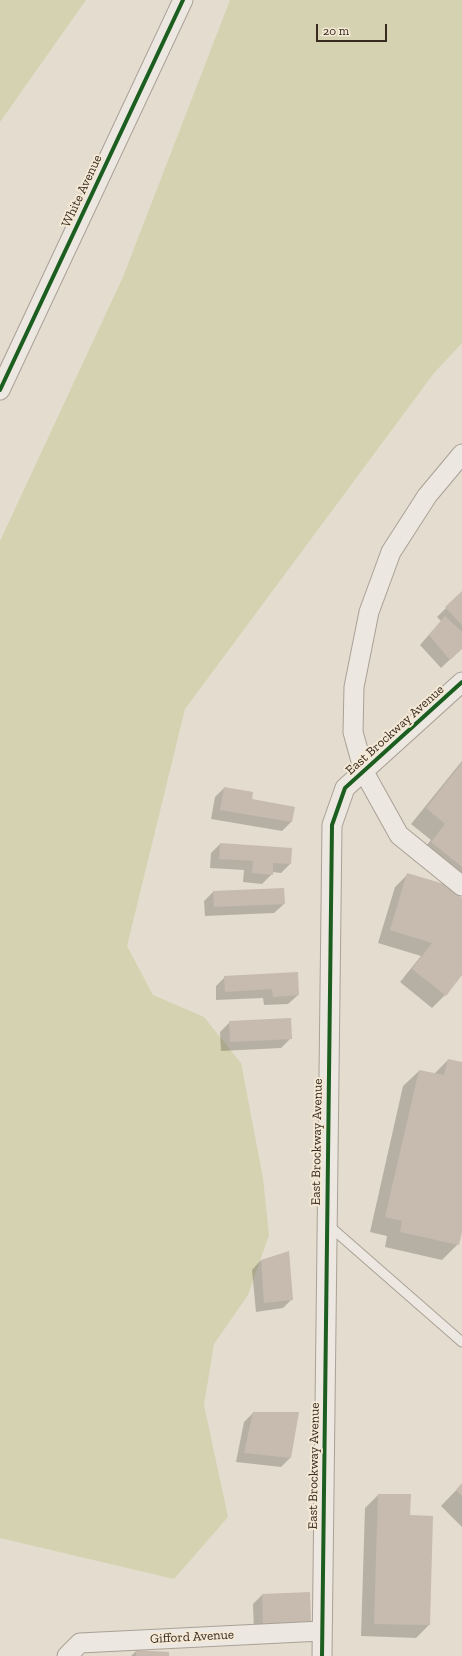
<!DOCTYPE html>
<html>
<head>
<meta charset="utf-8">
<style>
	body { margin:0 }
	#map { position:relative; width:462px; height:1656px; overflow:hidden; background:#e4dcce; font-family:"Zilla Slab",serif }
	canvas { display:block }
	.scale { position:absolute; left:316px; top:24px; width:71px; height:18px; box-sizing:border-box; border:2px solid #382a1f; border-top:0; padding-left:5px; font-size:12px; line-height:14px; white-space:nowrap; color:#382a1f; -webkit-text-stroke:3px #f4e9d5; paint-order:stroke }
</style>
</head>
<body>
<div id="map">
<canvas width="462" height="1656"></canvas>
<div class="scale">20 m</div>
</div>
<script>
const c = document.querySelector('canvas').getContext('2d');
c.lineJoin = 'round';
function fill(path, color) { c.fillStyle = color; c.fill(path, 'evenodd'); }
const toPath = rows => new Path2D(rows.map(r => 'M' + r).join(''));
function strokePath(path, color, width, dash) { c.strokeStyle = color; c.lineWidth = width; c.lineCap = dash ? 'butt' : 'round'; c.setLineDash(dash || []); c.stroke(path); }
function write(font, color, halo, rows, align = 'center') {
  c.font = font + ' "Zilla Slab",serif'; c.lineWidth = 4; c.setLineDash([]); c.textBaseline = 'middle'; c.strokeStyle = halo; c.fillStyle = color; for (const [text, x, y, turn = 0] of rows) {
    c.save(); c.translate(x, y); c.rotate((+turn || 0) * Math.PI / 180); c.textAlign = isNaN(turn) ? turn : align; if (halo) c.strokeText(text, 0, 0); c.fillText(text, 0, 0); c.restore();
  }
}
fill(toPath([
	[0,0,86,0,0,122],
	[230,0,462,0,462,343,434,373,185,709,127,946,153,995,204,1017,241,1063,263,1178,269,1235,248,1295,214,1344,204,1405,228,1517,174,1579,0,1538,0,541,123,277]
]), '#d5d2b1');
fill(toPath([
	[462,592,462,648,441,668,420,645,441,621,437,617],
	[462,761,462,872,449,885,416,858,431,840,411,824],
	[224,788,251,800,294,807,291,822,282,831,211,819,215,797],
	[220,844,290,864,281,873,272,872,272,874,262,884,243,882,244,870,210,868,211,853],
	[408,874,462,899,462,974,445,995,432,1008,400,982,421,956,378,943,395,887],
	[283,889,284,904,274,913,205,916,204,901,213,892],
	[225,977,298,995,288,1004,264,1005,263,998,216,1000,216,986],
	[230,1022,291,1038,281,1048,221,1051,220,1032],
	[448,1060,462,1063,462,1227,458,1244,442,1260,385,1247,387,1236,370,1232,403,1086,419,1071,434,1074],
	[261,1260,292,1299,283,1308,256,1312,252,1270],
	[253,1413,298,1413,290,1458,281,1467,236,1462,244,1422],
	[462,1484,462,1527,441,1506],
	[378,1495,410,1495,409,1516,429,1625,416,1638,361,1636,365,1508],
	[262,1595,310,1622,254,1633,253,1604],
	[136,1651,168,1653,168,1656,131,1656]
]), '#0003');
fill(toPath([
	[462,591,462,625,445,607],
	[445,616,462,632,462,649,450,660,429,635],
	[462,763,462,867,431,842,445,824,426,808],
	[224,787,253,792,252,799,295,807,292,822,220,810],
	[220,843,292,848,291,864,273,863,273,875,252,873,253,861,219,859],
	[407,873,444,884,462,898,462,975,446,996,412,969,432,943,390,930],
	[284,888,285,904,214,907,213,891],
	[298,972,299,995,273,997,272,989,225,992,224,976],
	[291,1018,292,1039,230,1042,229,1021],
	[448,1059,462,1062,462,1232,459,1245,400,1232,402,1221,385,1217,419,1070,444,1075],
	[289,1251,293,1300,264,1303,261,1260],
	[253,1412,299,1412,291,1458,244,1453],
	[462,1483,462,1496,456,1490],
	[378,1494,411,1494,410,1515,433,1516,430,1625,374,1624],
	[310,1592,311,1623,263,1624,262,1594],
	[136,1650,169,1652,169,1656,136,1656]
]), '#c7baaf');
const service = toPath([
	[327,1224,462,1342]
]);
const minor = toPath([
	[0,390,183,0],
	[462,454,427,496,391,552,369,612,354,687,353,732,364,772,399,835,462,886],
	[67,1656,80,1643,322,1631],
	[322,1656,332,825,345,788,462,682]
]);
strokePath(service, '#a9a197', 11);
strokePath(minor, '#a9a197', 21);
strokePath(service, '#ece7e0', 9);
strokePath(minor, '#ece7e0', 19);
strokePath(toPath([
	[0,390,183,0],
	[322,1656,332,825,345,788,462,682]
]), '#1b5e20', 4);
write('13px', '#382a1f', '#f4e9d5', [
	["White Avenue",82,191,-65],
	["East Brockway Avenue",395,730,-42],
	["East Brockway Avenue",317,1142,-89],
	["East Brockway Avenue",314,1466,-89],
	["Gifford Avenue",192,1637,-3]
]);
</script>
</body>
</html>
